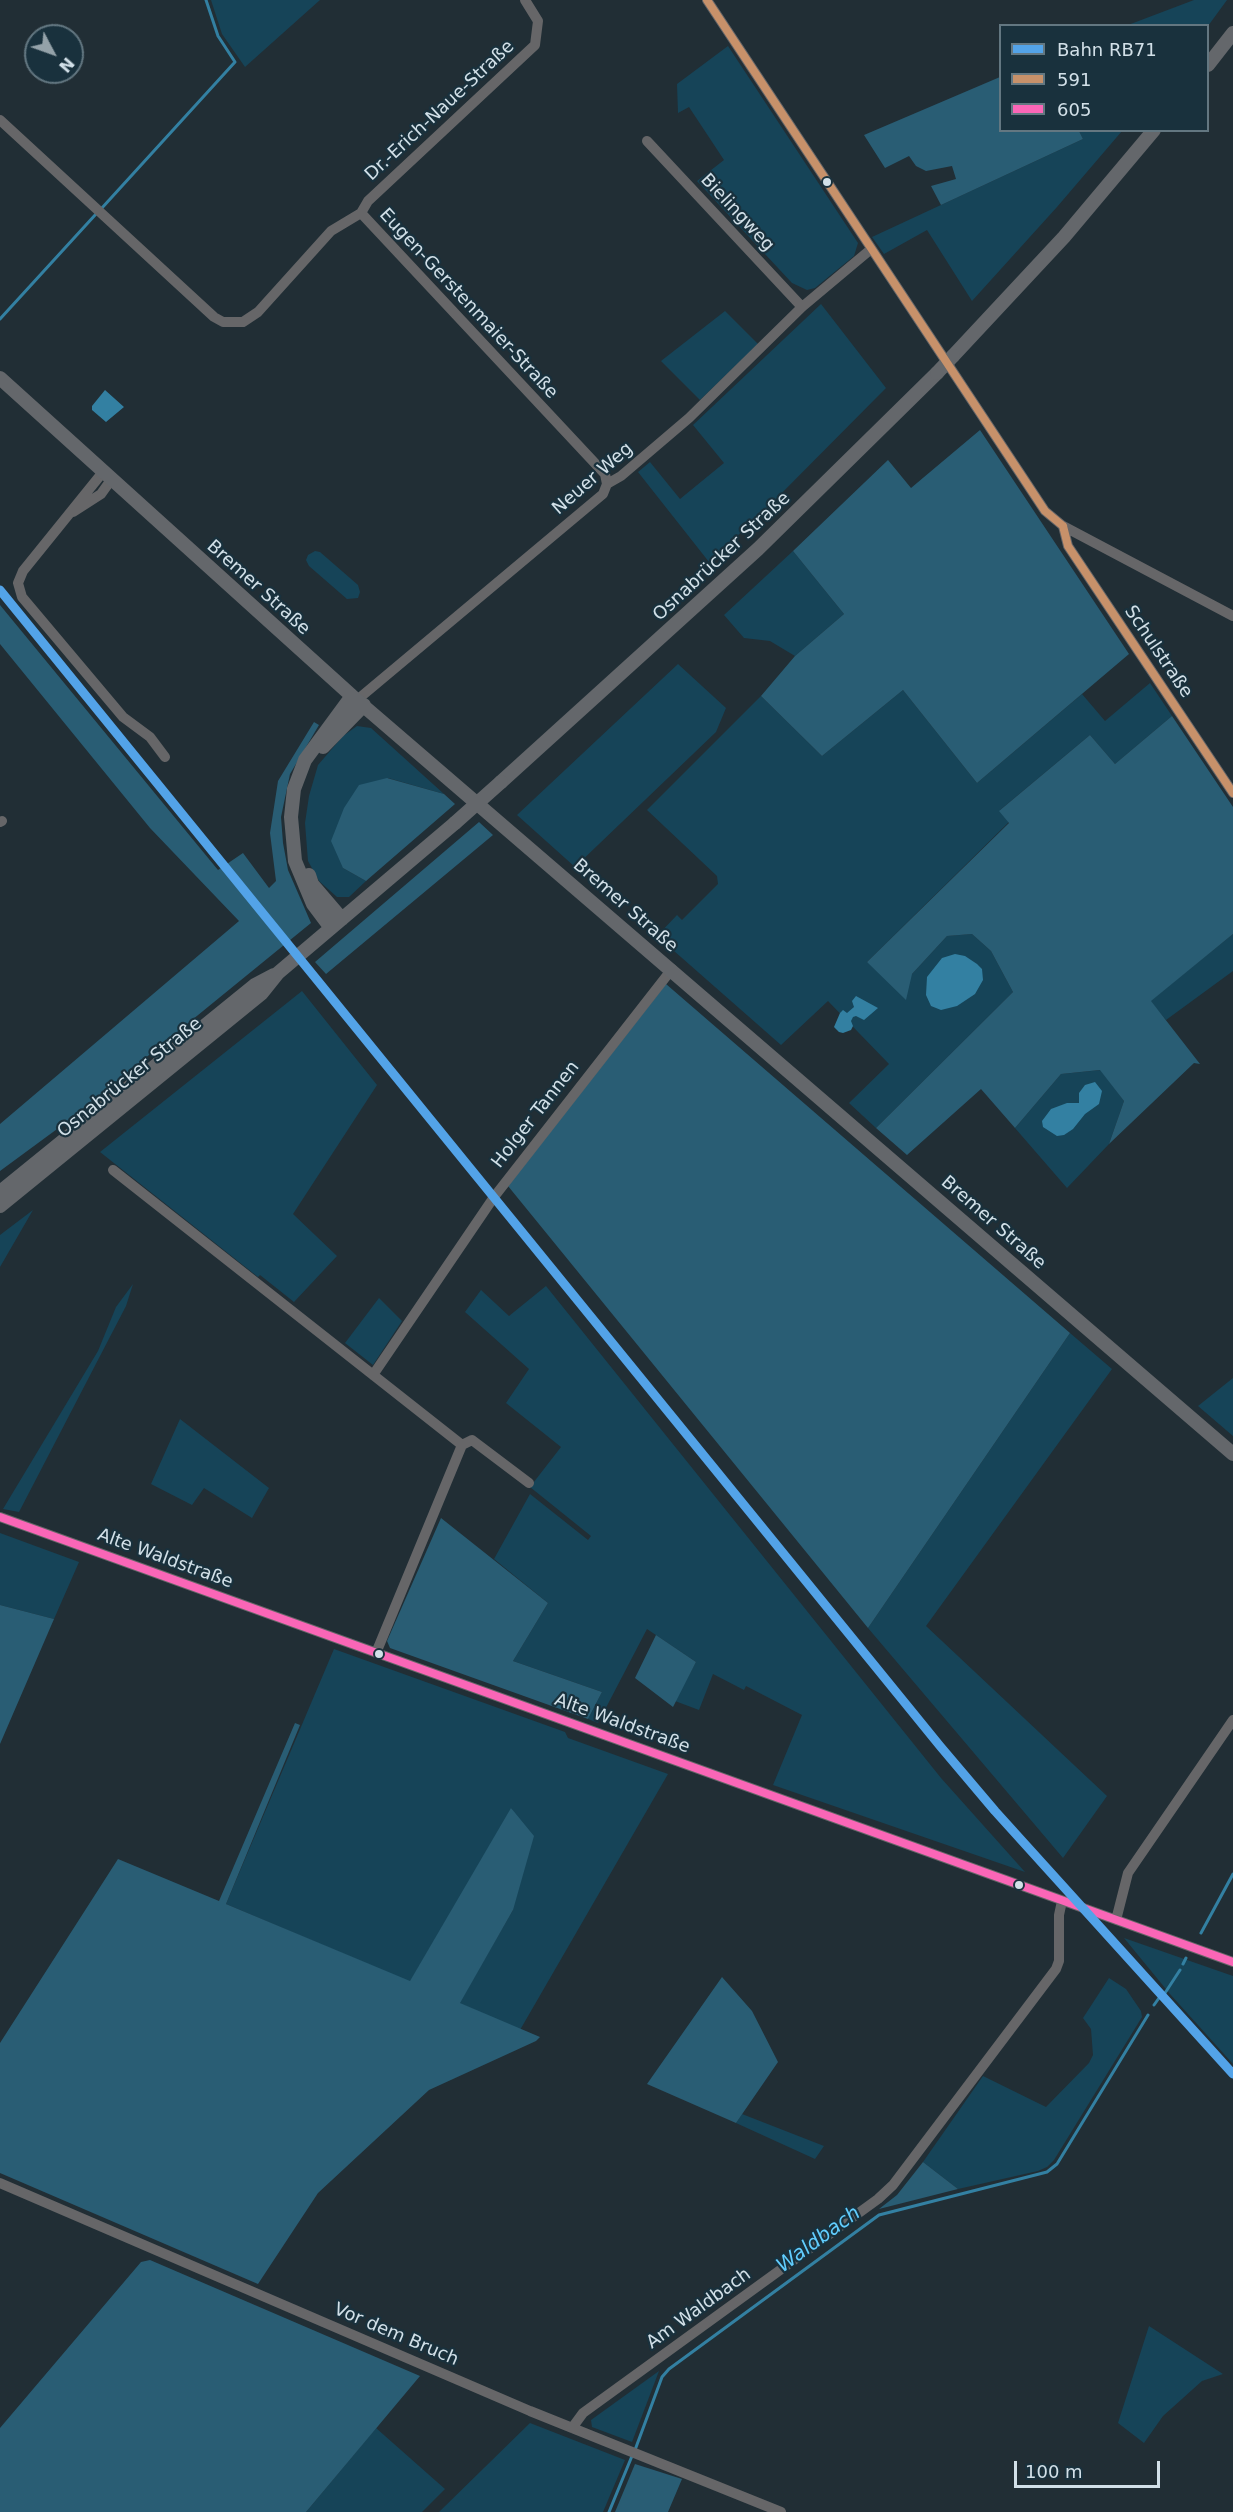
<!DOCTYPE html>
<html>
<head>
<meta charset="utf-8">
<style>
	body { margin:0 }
	#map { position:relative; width:1233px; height:2512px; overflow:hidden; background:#212e35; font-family:"DejaVu Sans",sans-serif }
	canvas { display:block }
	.legend { position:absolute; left:999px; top:24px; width:210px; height:108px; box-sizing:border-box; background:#19313d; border:2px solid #637781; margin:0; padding:8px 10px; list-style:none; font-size:18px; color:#d2e0e8 }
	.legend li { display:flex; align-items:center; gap:12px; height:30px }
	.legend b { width:30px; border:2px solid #637781 }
	.north { position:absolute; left:24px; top:24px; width:60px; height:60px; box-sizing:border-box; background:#19313d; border:2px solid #637781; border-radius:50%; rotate:131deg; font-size:16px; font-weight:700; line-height:24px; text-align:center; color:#d2e0e8 }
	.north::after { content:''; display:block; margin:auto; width:21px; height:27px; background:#94a2a9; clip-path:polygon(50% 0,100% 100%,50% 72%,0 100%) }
	.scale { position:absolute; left:1014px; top:2461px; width:146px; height:27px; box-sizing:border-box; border:3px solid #d2e0e8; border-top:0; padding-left:8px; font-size:18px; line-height:21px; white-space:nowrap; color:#d2e0e8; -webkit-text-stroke:4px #19313d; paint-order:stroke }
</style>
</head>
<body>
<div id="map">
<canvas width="1233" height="2512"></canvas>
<ul class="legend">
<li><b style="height:8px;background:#53a3e8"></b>Bahn RB71</li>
<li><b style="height:8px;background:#c7916a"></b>591</li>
<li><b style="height:8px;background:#fa66b7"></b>605</li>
</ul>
<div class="north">N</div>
<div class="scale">100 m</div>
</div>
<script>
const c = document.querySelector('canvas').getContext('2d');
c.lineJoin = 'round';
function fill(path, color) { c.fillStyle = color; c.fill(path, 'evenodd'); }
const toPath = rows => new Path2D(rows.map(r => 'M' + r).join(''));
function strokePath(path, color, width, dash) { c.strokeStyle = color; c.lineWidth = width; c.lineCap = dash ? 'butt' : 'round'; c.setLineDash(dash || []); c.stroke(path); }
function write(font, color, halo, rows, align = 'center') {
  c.font = font + ' "DejaVu Sans",sans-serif'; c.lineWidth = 4.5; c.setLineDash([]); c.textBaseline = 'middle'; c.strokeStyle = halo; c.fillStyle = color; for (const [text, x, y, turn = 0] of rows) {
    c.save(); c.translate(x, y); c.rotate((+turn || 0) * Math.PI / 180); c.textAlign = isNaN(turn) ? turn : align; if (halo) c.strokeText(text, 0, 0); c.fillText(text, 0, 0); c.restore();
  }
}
fill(toPath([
	[211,0,320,0,245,67,222,34],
	[1194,0,1227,0,1208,26,1128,25],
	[728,46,858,243,854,256,815,288,807,290,792,283,697,181,724,160,689,107,678,113,677,84],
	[1079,131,1122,131,1057,207,972,301,927,230,884,254,872,237,1083,139],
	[821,304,886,388,763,512,709,562,638,472,650,462,680,499,724,463,693,425],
	[725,311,758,344,700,400,661,361],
	[315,551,320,552,358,585,360,592,358,598,347,599,309,566,306,560,308,555],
	[793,551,844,614,795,656,770,641,744,638,724,615],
	[678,664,726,708,716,732,575,867,517,815],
	[1150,683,1172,716,1115,764,1090,735,1000,810,1009,822,867,962,912,974,947,936,972,934,991,951,1013,992,876,1128,849,1103,889,1064,828,1001,781,1045,657,936,677,915,682,920,718,884,717,876,647,810,761,696,822,756,903,690,977,783,1082,694,1105,721],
	[357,726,371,728,444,794,388,778,343,868,366,881,349,897,337,897,319,881,308,861,305,823,309,796,318,765,343,736],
	[1233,934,1233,971,1166,1020,1150,1001],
	[302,991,377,1085,293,1214,337,1256,294,1302,260,1275,258,1277,100,1152],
	[1101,1070,1124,1101,1109,1144,1067,1188,1015,1128,1061,1074],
	[33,1210,0,1267,0,1235],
	[133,1284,126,1306,19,1512,3,1509,98,1351,116,1307],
	[546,1286,941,1778,1025,1872,773,1785,802,1715,746,1686,744,1690,713,1674,699,1710,675,1701,696,1662,647,1629,598,1723,588,1719,602,1692,513,1661,548,1603,494,1559,530,1494,588,1540,591,1536,530,1487,561,1447,506,1403,529,1369,465,1312,481,1290,509,1316],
	[379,1298,402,1321,373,1365,345,1343],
	[1070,1333,1112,1369,926,1626,1107,1796,1063,1858,868,1628],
	[1233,1378,1233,1436,1198,1406],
	[180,1419,269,1488,252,1518,204,1488,192,1505,151,1484],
	[0,1533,79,1562,54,1619,0,1605],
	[334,1649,565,1732,568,1738,668,1774,520,2030,459,2003,513,1910,512,1808,410,1982,226,1904],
	[1124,1938,1233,1976,1233,2064,1170,1994],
	[1109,1978,1126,1989,1141,2011,1142,2017,1054,2160,1047,2167,1038,2171,958,2189,923,2162,983,2076,1046,2107,1089,2063,1093,2055,1091,2029,1083,2018],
	[742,2114,824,2146,815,2159,736,2123],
	[1149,2326,1223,2374,1202,2381,1163,2416,1144,2443,1118,2423],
	[659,2371,632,2442,592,2427,591,2420],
	[530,2423,625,2460,603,2512,439,2512],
	[376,2428,445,2489,422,2512,306,2512]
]), '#164458');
fill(toPath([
	[1000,77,1000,130,1079,131,1083,139,941,205,931,186,956,179,952,166,926,171,916,166,909,156,885,168,864,135],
	[980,430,1129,654,977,783,903,690,822,756,761,696,795,656,844,614,793,551,888,460,911,488],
	[0,605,218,870,243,853,269,888,276,881,270,833,278,781,314,722,319,725,290,774,281,817,283,843,288,870,311,923,68,1121,0,1171,0,1124,239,921,150,828,0,644],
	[1172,716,1233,807,1233,934,1151,1001,1200,1064,1194,1063,1109,1144,1124,1101,1100,1070,1061,1074,1015,1128,981,1089,907,1155,876,1128,1013,992,991,951,972,934,947,936,912,974,906,1000,867,962,1009,823,999,811,1090,735,1115,764],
	[387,778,444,794,455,804,366,881,343,868,331,841,344,808,359,785],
	[479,822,493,835,326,974,315,962],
	[666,984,1070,1333,868,1628,508,1186],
	[441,1518,548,1603,513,1661,602,1692,588,1719,390,1648,387,1641],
	[0,1605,54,1619,0,1744],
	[656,1635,696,1662,673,1707,635,1678],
	[295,1723,300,1725,226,1904,410,1981,511,1808,534,1836,513,1910,460,2003,540,2037,536,2041,429,2090,318,2193,258,2284,0,2173,0,2043,118,1859,219,1901],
	[722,1977,752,2011,778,2062,736,2123,647,2084],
	[923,2162,958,2189,879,2209,897,2195],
	[150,2260,420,2376,306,2512,0,2512,0,2428,141,2262],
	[635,2464,682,2479,668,2512,615,2512]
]), '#295d74');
fill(toPath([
	[105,390,124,407,106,422,92,410,92,406],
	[955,954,965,956,977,964,982,969,983,980,975,994,957,1006,941,1010,931,1006,926,995,927,977,942,958],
	[856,996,878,1008,864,1020,856,1016,853,1017,851,1021,853,1026,851,1030,843,1033,839,1032,834,1027,840,1013,843,1010,847,1013,854,1007,852,1001],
	[1095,1082,1102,1091,1099,1104,1085,1114,1073,1129,1064,1135,1057,1136,1043,1127,1042,1121,1051,1109,1067,1103,1079,1103,1079,1093,1085,1085]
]), '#3380a2');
strokePath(toPath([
	[101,209,235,62,218,36,206,0],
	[0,319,96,214],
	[1201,1933,1233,1874],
	[1183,1964,1186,1958],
	[1165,1993,1180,1970],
	[1154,2005,1159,1998],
	[635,2450,662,2377,669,2369,879,2215,1047,2172,1057,2164,1148,2015],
	[609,2512,632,2456]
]), '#3380a2', 3);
strokePath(toPath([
	[707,0,1045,511,1063,526,1233,616],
	[0,120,214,317,223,322,243,322,258,312,331,231,361,213],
	[647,141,802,307],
	[361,213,605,474,607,484],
	[361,213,368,201,535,45,538,21,525,0],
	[103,472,23,571,18,583,22,597,123,717,150,737,165,757],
	[73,512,101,494,111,480],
	[1063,526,1068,546,1233,793],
	[357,700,603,494,607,484,621,476,689,418,802,307,870,250],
	[0,822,2,821],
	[113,1170,462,1445,472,1440,529,1483],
	[373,1375,494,1197,672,969],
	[0,1517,1233,1962],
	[376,1653,462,1445],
	[1116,1920,1128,1873,1233,1720],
	[0,2183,530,2411,781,2512],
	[572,2428,583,2413,878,2199,893,2185,1056,1969,1059,1961,1059,1915,1062,1901]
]), '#666668', 10);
strokePath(toPath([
	[1208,65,1233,33],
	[953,356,1064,237,1154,130],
	[0,378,352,696,1233,1454],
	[323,747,364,705],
	[501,782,758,549,937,373],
	[309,875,312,884,342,919],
	[331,928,313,904,295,861,291,817,294,789,305,760,352,696],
	[0,1192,255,985,274,975],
	[0,1206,262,993,278,973,455,823]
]), '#64676b', 14);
strokePath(toPath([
	[937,373,953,356],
	[455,823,501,782]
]), '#64676b', 14);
strokePath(toPath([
	[707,0,1045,511,1063,526],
	[1063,526,1068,546,1233,793]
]), '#c7916a', 8);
strokePath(toPath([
	[0,1517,1233,1962]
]), '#fa66b7', 8);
strokePath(toPath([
	[0,590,940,1746,995,1811,1233,2074]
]), '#53a3e8', 9);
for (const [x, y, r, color] of [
	[827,182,5,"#d2e0e8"],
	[379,1654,5,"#d2e0e8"],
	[1019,1885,5,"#d2e0e8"]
]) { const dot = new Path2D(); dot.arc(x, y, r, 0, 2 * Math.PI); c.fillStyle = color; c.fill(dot); strokePath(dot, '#19313d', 2); }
write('18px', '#d2e0e8', '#19313d', [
	["Dr.-Erich-Naue-Straße",440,111,-43],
	["Bielingweg",737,213,47],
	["Eugen-Gerstenmaier-Straße",468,304,47],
	["Neuer Weg",593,479,-41],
	["Osnabrücker Straße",722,557,-43],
	["Bremer Straße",258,588,42],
	["Schulstraße",1158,652,56],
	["Bremer Straße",625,906,41],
	["Osnabrücker Straße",130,1078,-39],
	["Holger Tannen",536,1115,-52],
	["Bremer Straße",993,1223,41],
	["Alte Waldstraße",165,1559,20],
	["Alte Waldstraße",622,1724,20],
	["Am Waldbach",699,2309,-36],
	["Vor dem Bruch",396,2335,23]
]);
write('italic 20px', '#61cdfe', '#19313d', [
	["Waldbach",819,2240,-36]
]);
</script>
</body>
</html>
